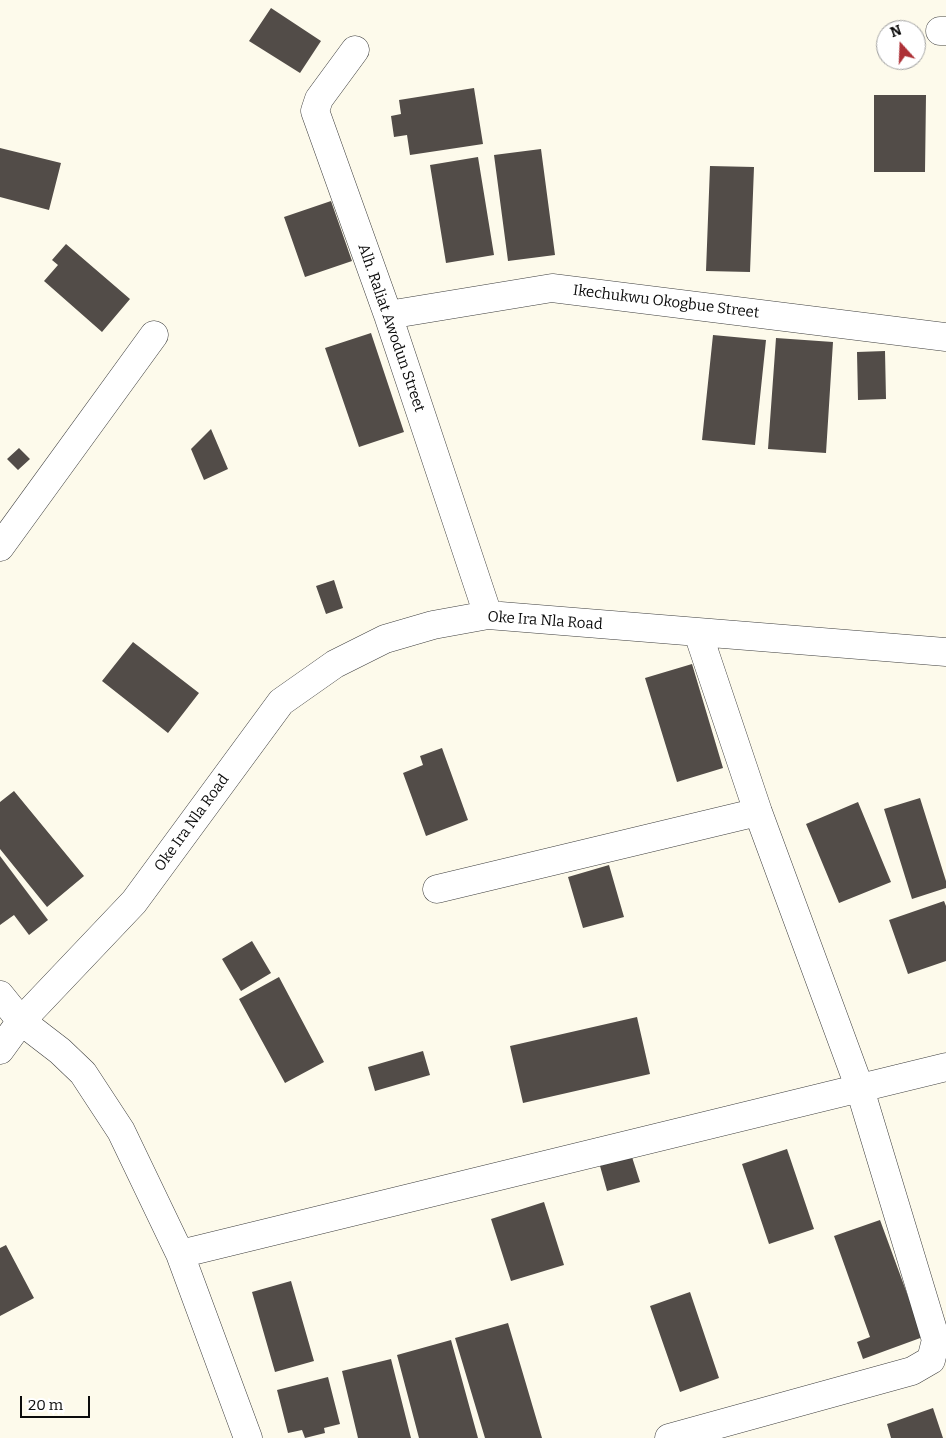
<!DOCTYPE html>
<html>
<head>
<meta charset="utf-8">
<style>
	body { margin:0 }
	#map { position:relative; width:946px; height:1438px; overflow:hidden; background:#fdfaeb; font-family:Bitter,serif }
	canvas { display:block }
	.north { position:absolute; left:876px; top:20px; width:50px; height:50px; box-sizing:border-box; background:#fff; border:1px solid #9d9d9d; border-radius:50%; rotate:340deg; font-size:14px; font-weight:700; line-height:20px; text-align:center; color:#0b0b0b }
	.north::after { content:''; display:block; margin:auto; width:18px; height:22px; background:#ad3036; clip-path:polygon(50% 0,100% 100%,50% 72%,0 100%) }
	.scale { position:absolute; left:20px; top:1396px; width:70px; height:22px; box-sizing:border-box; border:2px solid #0b0b0b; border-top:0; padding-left:6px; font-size:15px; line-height:18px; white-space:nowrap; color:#0b0b0b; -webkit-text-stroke:4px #fff; paint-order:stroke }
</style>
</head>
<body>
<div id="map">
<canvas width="946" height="1438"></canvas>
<div class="north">N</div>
<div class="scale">20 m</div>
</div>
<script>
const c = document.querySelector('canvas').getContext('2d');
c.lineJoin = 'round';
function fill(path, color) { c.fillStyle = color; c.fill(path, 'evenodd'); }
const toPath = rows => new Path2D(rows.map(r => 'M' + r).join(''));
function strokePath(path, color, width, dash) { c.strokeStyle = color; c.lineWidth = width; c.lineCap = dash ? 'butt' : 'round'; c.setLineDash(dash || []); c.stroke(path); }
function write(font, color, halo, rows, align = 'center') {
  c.font = font + ' Bitter,serif'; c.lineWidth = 5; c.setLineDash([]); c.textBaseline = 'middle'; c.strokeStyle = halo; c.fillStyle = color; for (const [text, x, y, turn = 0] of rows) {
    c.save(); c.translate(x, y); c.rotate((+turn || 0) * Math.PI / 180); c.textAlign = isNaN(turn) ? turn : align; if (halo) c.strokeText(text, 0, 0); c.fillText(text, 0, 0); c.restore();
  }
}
fill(toPath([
	[271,8,321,41,300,73,249,41],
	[474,88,483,144,410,155,407,135,394,137,391,116,401,114,399,100],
	[874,95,926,95,925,172,874,172],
	[0,148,61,163,49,210,0,197],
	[541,149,555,255,508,261,494,155],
	[478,157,494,255,446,263,430,165],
	[710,166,754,167,750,272,706,271],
	[331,201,352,261,305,277,284,217],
	[66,244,130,299,102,332,44,281,58,265,52,260],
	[371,333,404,432,359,447,325,348],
	[713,335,766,340,755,445,702,440],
	[776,338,833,342,826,453,768,449],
	[885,351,886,399,858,400,857,352],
	[211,429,228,469,204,480,191,449],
	[19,448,30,459,18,470,7,459],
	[334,580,343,608,326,614,316,586],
	[133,642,199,693,168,733,102,681],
	[692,664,723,768,677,782,645,678],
	[442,748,468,820,426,836,403,773,423,765,420,756],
	[14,791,84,876,47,907,0,849,0,802],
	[920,798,946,881,946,888,912,899,884,809],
	[858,802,891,882,839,903,806,824],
	[0,856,48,920,29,935,14,915,0,925],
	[609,865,624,917,583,928,568,877],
	[944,901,946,906,946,961,908,974,889,920],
	[252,941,271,973,241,991,222,959],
	[279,977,324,1062,285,1083,239,999],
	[637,1017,650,1074,523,1103,510,1046],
	[423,1051,430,1075,375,1091,368,1067],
	[787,1149,814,1229,769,1244,742,1164],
	[632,1157,640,1182,607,1191,600,1166],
	[544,1202,564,1265,511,1281,491,1219],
	[880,1220,923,1337,863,1359,857,1342,870,1337,834,1236],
	[6,1245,34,1298,0,1316,0,1248],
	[291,1281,314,1361,275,1372,252,1292],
	[690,1292,719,1378,680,1392,650,1306],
	[508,1323,542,1438,485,1438,455,1338],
	[451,1340,478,1438,419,1438,397,1355],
	[391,1359,411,1438,358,1438,342,1371],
	[328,1377,340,1424,324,1428,325,1433,305,1438,302,1430,288,1433,277,1390],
	[933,1408,943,1438,891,1438,887,1424]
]), '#524c48');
const minor = toPath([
	[940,31,946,31],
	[355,50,319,99,315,111,388,315,488,615],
	[388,315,552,288,946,337],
	[0,547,154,335],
	[437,889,758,812],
	[0,995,21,1021,60,1051,83,1073,121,1131,180,1254,248,1438],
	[0,1050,21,1021,134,902,281,702,335,664,385,639,433,625,488,615,946,652],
	[180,1254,946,1067],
	[669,1438,912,1371,931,1360,936,1340,860,1089,758,812,698,633]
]);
strokePath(minor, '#3e3e3e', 29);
strokePath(minor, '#fff', 28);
write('15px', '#0b0b0b', '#fff', [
	["Ikechukwu Okogbue Street",666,302,7],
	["Alh. Raliat Awodun Street",391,328,71],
	["Oke Ira Nla Road",545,621,4],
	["Oke Ira Nla Road",192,823,-54]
]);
</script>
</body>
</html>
